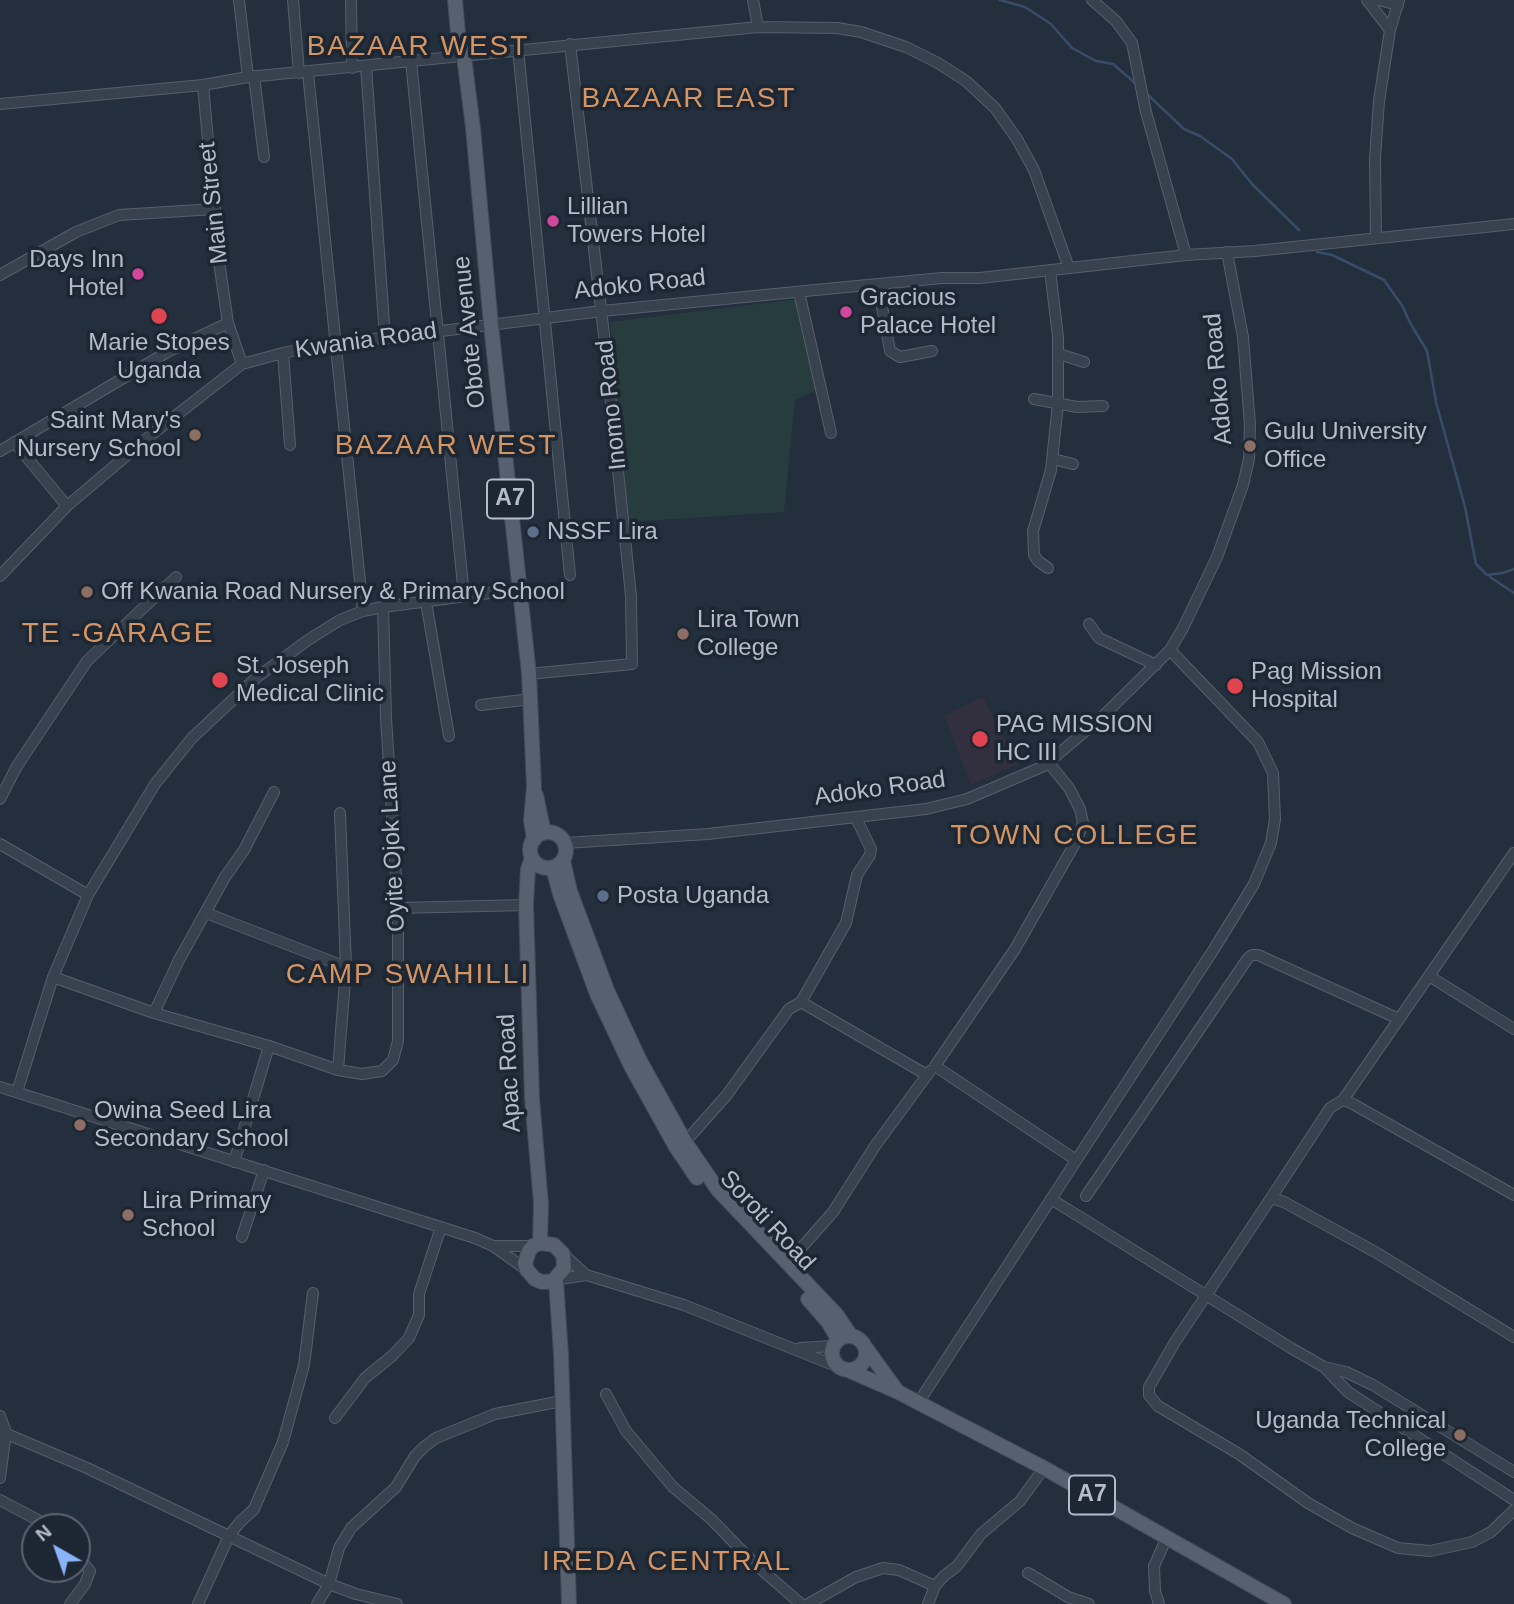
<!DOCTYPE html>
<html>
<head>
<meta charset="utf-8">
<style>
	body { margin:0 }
	#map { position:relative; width:1514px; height:1604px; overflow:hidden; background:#242f3e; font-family:Arial,sans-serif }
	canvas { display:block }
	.north { position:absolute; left:21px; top:1513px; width:70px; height:70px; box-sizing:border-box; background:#1d2633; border:2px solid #59626f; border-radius:50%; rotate:320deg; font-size:19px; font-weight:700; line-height:28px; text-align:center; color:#b4bcc9 }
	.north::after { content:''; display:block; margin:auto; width:24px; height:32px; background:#8ab4f8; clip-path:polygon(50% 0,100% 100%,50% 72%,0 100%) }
</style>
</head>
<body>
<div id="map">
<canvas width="1514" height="1604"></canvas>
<div class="north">N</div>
</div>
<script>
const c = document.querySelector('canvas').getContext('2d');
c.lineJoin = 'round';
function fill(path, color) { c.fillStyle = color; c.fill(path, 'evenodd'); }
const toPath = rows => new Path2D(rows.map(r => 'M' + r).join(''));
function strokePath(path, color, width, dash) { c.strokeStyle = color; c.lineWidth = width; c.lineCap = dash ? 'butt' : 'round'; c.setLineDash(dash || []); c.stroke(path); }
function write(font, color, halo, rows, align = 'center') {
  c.font = font + ' Arial,sans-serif'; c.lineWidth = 7; c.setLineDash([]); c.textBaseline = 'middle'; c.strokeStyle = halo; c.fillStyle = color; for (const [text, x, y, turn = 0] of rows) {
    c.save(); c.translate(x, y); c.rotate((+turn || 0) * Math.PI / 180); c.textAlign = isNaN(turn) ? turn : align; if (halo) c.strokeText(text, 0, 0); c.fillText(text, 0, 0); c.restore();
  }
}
fill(toPath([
	[983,697,1018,764,971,785,944,715]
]), '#32303f');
fill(toPath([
	[799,299,819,389,795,400,784,512,627,522,610,322]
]), '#263c3f');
strokePath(toPath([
	[1000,0,1025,7,1051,24,1072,48,1096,61,1113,64,1135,83],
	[1149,96,1184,129,1200,136,1232,159,1252,184,1299,230],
	[1317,252,1332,255,1384,280,1403,307,1409,321,1427,351,1436,402,1465,507,1476,564,1487,575,1503,573,1514,569],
	[1490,577,1514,593]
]), '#394c67', 2.5);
const minor = toPath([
	[239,0,248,77,758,27,837,28,861,32,906,47,938,63,966,81,995,108,1017,139,1034,170,1069,268],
	[293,0,299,73],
	[351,0,352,68],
	[753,0,758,27],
	[1092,0,1116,21,1132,43,1146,112,1186,255],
	[1367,0,1390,30],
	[1379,0,1398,5],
	[518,49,570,575],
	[411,61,464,596],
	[366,66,385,338],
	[308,73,363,611],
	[254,76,264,157],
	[0,104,203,85],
	[1376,238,1375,158,1379,101,1390,30,1399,0],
	[0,275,76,232,119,215,215,209],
	[878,284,890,351,900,357,932,351],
	[799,292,831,433],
	[283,353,290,445],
	[1059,354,1084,362],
	[242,364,228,323,219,262,203,85,248,77],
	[1034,399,1077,407,1103,406],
	[14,442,67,506],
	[0,451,169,351,228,323],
	[1053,459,1073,464],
	[1048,568,1038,561,1034,555,1033,531,1051,470,1058,404,1058,337,1050,270],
	[0,576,67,506,151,435,242,364,283,353,334,342,385,338,602,311,836,288,942,278,980,278,1186,255,1255,251,1514,224],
	[426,602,449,736],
	[1089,624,1099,638,1156,665],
	[529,674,632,664,631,596,603,326,570,44],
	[481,705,531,699],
	[1048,762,1069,788,1080,809,1083,823,1077,840,1015,949,935,1066,1076,1160],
	[0,799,17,766,87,661,176,577],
	[565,843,708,834,926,809,967,799,1044,766,1100,719,1170,650,1183,628,1217,557,1243,485,1249,459,1250,425,1243,337,1227,252],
	[0,844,88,895],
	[398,908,526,905],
	[206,913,346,967],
	[1429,976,1514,1029],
	[53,977,154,1013,269,1046,338,1070,362,1074,382,1071,393,1060,398,1041,398,908,386,718,383,607],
	[801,1002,846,923,857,875,870,855,871,849,856,818],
	[154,1013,179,960,225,877,244,850,274,792],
	[338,1070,346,967,340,813],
	[0,1087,475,1238,493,1246,527,1270],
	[17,1092,53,977,88,895,155,784,192,738,256,678,308,640,340,620,363,611,383,607,520,589],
	[1343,1100,1514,853],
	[685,1142,726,1096,789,1009,801,1002,927,1075],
	[234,1162,269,1046],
	[1086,1196,1248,958,1252,955,1258,955,1399,1019],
	[1271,1198,1330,1108,1343,1100,1353,1104,1514,1195],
	[1051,1199,1291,1348,1324,1367,1346,1372,1373,1385,1514,1472],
	[242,1237,264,1170],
	[493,1246,533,1246],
	[563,1254,586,1275],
	[787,1264,833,1212,875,1146,930,1071],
	[554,1280,586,1275,593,1277,684,1305,836,1366],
	[1514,1337,1377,1253,1284,1202,1271,1198,1175,1342,1149,1387,1149,1395,1158,1406,1239,1454,1308,1503,1352,1528,1398,1548,1430,1551,1472,1542,1491,1532,1514,1510],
	[800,1348,833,1346],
	[1325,1368,1348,1392,1514,1500],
	[606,1394,626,1431,673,1487,711,1519,755,1564,801,1604],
	[918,1403,1214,949,1254,884,1271,843,1275,819,1273,773,1258,742,1170,650],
	[0,1416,6,1432,0,1478],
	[335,1418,365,1378,392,1356,409,1338,419,1315,419,1294,441,1227],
	[0,1431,87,1468,329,1584,356,1594,397,1604],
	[0,1500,51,1527],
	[1028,1573,1068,1597,1089,1604],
	[70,1604,85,1584,90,1571,77,1555],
	[198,1604,229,1536,239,1523,254,1509,283,1442,304,1365,313,1293],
	[317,1604,329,1584,339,1548,351,1528,396,1487,415,1456,424,1447,436,1438,495,1414,562,1401],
	[808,1604,856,1577,883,1568,899,1570,935,1586],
	[928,1604,935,1586,944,1576,957,1566,981,1534,1020,1501,1044,1468],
	[1159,1604,1155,1591,1154,1566,1167,1537]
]);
const major = toPath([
	[455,0,458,33,462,41,473,128,491,325,529,674,534,787,531,820,534,840],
	[536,795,544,833],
	'530 850a18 18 0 1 1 36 0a18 18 0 1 1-36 0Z',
	[532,858,528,869,526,905,532,1098,541,1204,540,1243],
	[563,861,570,891,607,990,640,1061,685,1142,718,1190,836,1314,851,1336],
	[553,868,560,894,597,994,631,1066,676,1147,697,1178],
	[540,1243,554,1245,563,1254,564,1268,554,1280,556,1281,542,1282,535,1279,527,1270,525,1263,529,1251,533,1246,540,1243],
	[556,1281,561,1354,569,1604],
	[808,1299,828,1322,838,1339],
	'832 1353a17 17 0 1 1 34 0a17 17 0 1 1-34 0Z',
	[866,1348,897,1391],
	[850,1371,898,1392,1044,1468,1284,1604]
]);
strokePath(minor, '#565f6c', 12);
strokePath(major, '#414a57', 16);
strokePath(minor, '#38414e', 10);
strokePath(major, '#56606e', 14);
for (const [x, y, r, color] of [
	[553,221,7,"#d1479c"],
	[138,274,7,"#d1479c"],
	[846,312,7,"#d1479c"],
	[159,316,9,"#e0444e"],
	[195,435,7,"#8d6e63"],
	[1250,446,7,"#8d6e63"],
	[533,532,7,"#5c6f8a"],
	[87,592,7,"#8d6e63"],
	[683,634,7,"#8d6e63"],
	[220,680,9,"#e0444e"],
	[1235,686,9,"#e0444e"],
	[980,739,9,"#e0444e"],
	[603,896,7,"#5c6f8a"],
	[80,1125,7,"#8d6e63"],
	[128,1215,7,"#8d6e63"],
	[1460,1435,7,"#8d6e63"]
]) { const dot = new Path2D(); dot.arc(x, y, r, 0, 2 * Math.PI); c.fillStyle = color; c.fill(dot); strokePath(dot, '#1d2633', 2.5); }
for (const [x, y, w] of [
	[510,499,46],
	[1092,1495,46]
]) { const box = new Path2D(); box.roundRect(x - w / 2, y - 19.5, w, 39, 5); c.fillStyle = '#1d2633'; c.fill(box); strokePath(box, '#b4bcc9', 2); }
write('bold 23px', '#b4bcc9', null, [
	["A7",510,499],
	["A7",1092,1495]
]);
write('24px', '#b4bcc9', '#1d2633', [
	["Main Street",214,203,-96],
	["Adoko Road",640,285,-6],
	["Obote Avenue",470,332,-96],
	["Kwania Road",366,341,-8],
	["Adoko Road",1219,379,-95],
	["Inomo Road",612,405,-96],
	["Adoko Road",880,789,-8],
	["Oyite Ojok Lane",393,846,-93],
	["Apac Road",510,1073,-93],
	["Soroti Road",767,1221,47]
]);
write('24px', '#b4bcc9', '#1d2633', [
	["Lillian",567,207],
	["Towers Hotel",567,235],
	["Days Inn",124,260,"right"],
	["Hotel",124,288,"right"],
	["Gracious",860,298],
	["Palace Hotel",860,326],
	["Marie Stopes",159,343,"center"],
	["Uganda",159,371,"center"],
	["Saint Mary's",181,421,"right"],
	["Nursery School",181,449,"right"],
	["Gulu University",1264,432],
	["Office",1264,460],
	["NSSF Lira",547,532],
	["Off Kwania Road Nursery & Primary School",101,592],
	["Lira Town",697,620],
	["College",697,648],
	["St. Joseph",236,666],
	["Medical Clinic",236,694],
	["Pag Mission",1251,672],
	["Hospital",1251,700],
	["PAG MISSION",996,725],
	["HC III",996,753],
	["Posta Uganda",617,896],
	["Owina Seed Lira",94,1111],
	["Secondary School",94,1139],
	["Lira Primary",142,1201],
	["School",142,1229],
	["Uganda Technical",1446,1421,"right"],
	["College",1446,1449,"right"]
], 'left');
c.letterSpacing = '2px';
write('28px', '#d59563', '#1d2633', [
	["BAZAAR WEST",418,47],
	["BAZAAR EAST",689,99],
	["BAZAAR WEST",446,446],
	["TE -GARAGE",118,634],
	["TOWN COLLEGE",1075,836],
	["CAMP SWAHILLI",408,975],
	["IREDA CENTRAL",667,1562]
]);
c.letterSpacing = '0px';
</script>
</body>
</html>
